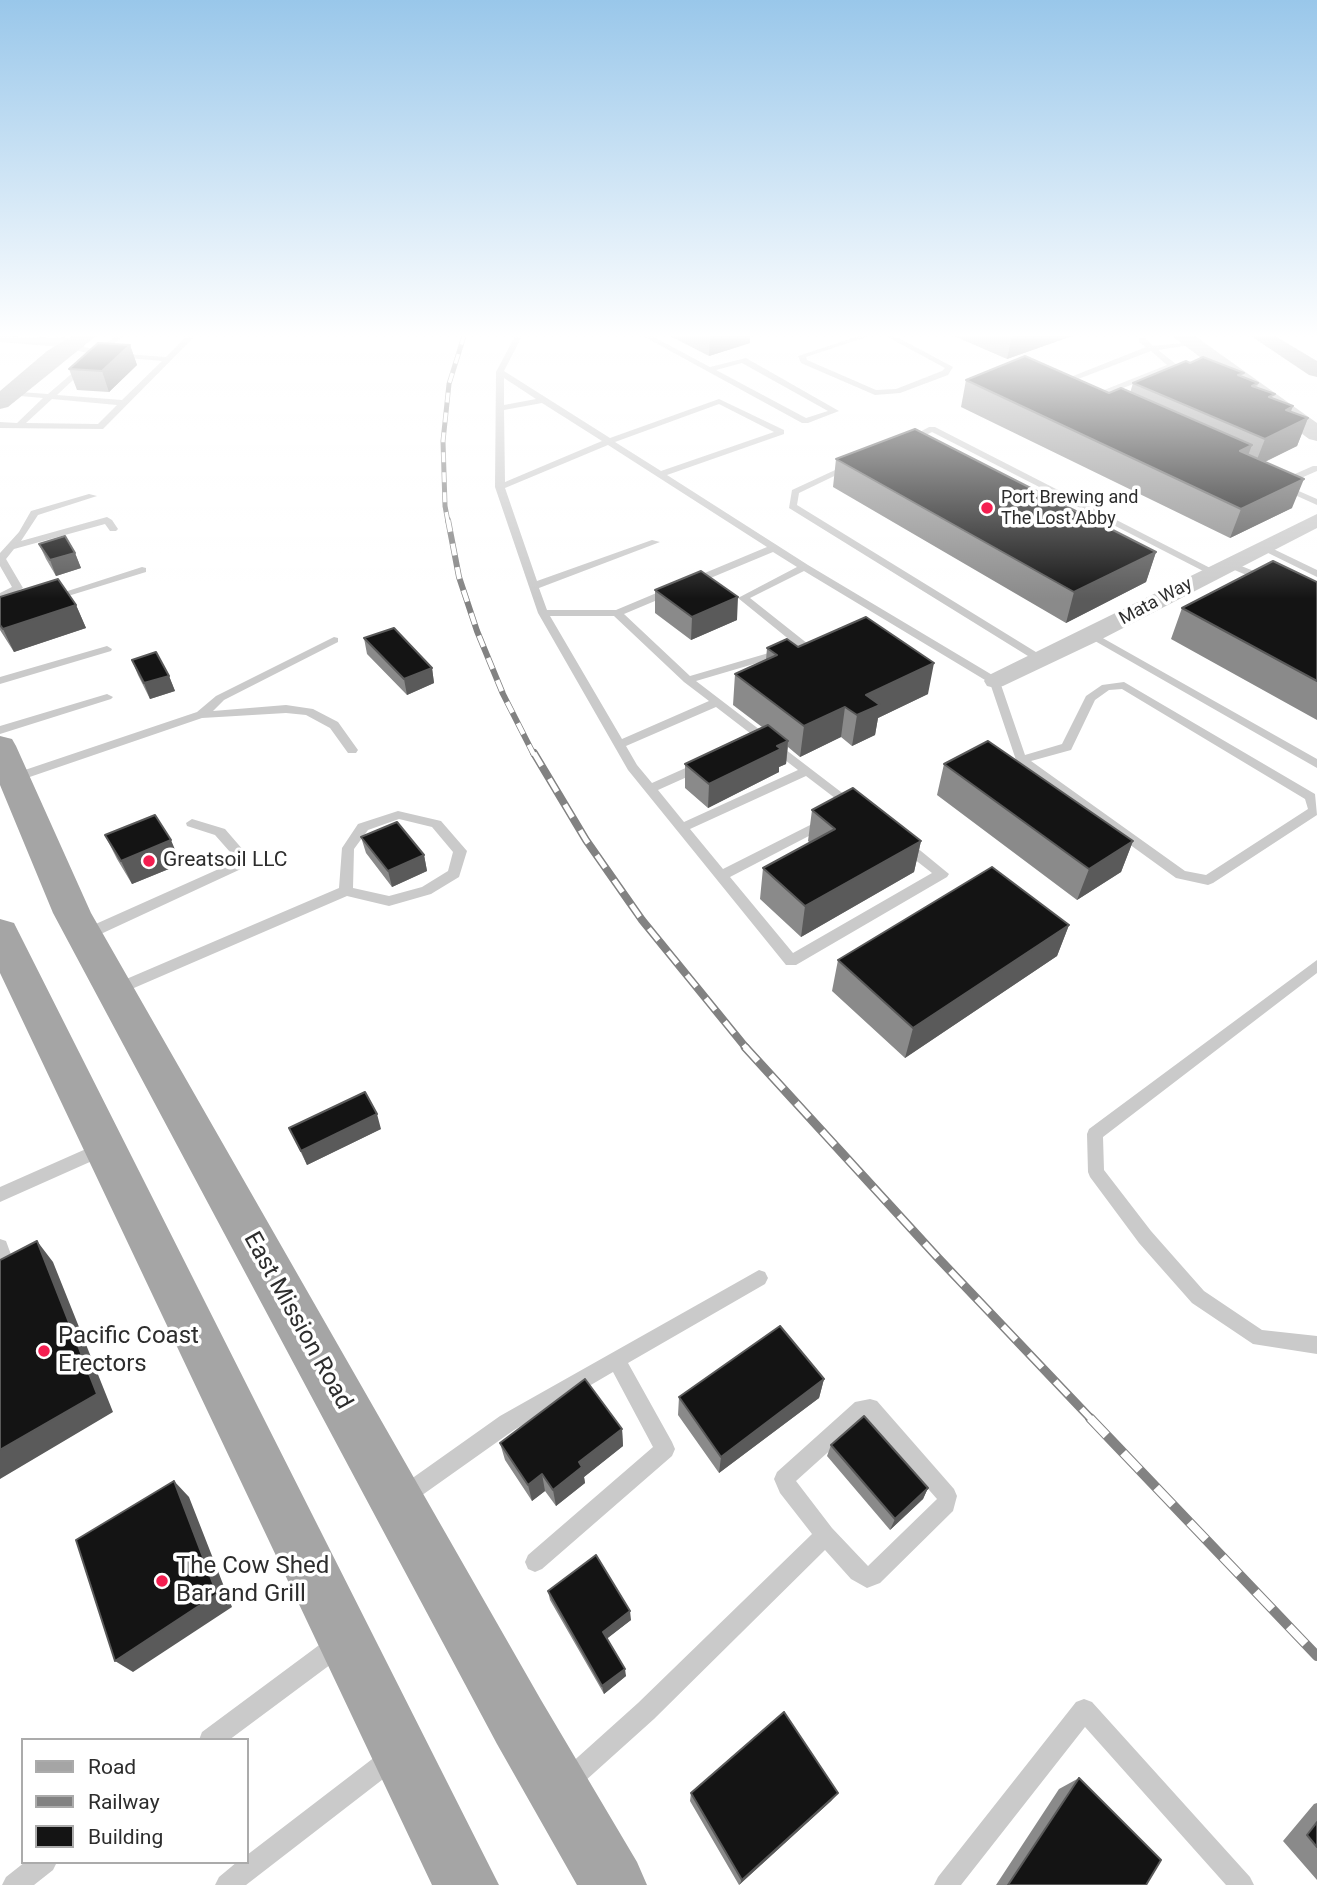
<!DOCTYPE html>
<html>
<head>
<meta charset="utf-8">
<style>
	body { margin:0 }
	#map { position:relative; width:1317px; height:1885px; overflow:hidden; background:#fff; font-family:Roboto,sans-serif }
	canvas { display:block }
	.legend { position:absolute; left:21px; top:1738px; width:228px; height:126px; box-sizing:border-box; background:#fff; border:2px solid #ababab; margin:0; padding:9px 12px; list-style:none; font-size:21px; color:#2d2d2d }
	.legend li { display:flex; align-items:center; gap:14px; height:35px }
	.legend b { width:35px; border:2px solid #ababab }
</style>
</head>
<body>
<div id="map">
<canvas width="1317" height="1885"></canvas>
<ul class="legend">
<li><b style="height:9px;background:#a5a5a5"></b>Road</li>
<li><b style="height:9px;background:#828282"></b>Railway</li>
<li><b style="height:19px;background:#141414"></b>Building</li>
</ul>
</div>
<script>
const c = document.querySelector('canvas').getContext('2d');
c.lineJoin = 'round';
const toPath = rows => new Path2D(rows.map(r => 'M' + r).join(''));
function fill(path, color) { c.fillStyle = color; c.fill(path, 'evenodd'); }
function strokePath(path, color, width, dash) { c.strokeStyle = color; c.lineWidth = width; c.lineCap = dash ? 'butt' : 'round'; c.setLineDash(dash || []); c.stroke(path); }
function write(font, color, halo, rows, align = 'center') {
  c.font = font + ' Roboto,sans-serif'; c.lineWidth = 7; c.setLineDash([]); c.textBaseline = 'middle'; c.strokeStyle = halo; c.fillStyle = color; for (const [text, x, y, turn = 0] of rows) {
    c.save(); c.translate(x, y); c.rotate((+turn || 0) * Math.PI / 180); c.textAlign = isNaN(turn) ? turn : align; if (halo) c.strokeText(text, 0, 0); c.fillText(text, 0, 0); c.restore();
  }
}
fill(toPath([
	[116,336,124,336,97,355,79,351,70,343,77,341,85,347,96,350,116,336],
	[187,336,195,336,103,429,0,428,0,422,17,423,43,398,9,395,5,393,6,391,48,394,84,363,87,363,87,367,57,395,122,400,162,361,117,357,114,357,114,353,166,357,187,336],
	[52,399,117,405,98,424,26,423,52,399],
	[515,336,522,336,504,371,610,438,719,399,784,430,784,434,667,475,808,565,999,679,1025,755,1062,744,1086,696,1102,685,1124,682,1315,794,1317,815,1213,883,1208,885,1176,878,1017,763,990,683,804,571,750,598,808,644,808,648,696,681,858,805,852,809,848,808,806,776,690,829,723,869,822,819,830,819,832,822,830,825,730,877,793,953,932,873,900,848,899,845,900,842,910,842,949,874,947,877,796,965,786,965,628,770,538,613,495,487,496,372,515,336],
	[504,378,536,399,504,405,504,378],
	[542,403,602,441,505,482,504,410,542,403],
	[719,404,774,432,661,471,615,442,719,404],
	[608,445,767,547,688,580,688,584,696,584,773,552,797,567,738,598,796,645,690,676,624,614,674,593,674,589,666,589,616,610,547,610,539,588,660,542,652,540,537,581,505,488,608,445],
	[550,616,614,616,684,682,709,701,622,739,550,616],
	[1122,689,1305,799,1308,809,1206,875,1185,871,1031,761,1071,750,1095,700,1109,690,1122,689],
	[716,707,798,770,684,822,658,790,707,768,709,765,707,762,699,762,652,783,637,765,626,746,716,707],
	[643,336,652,336,710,367,746,358,839,411,808,423,802,423,643,336],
	[742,363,828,411,806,418,716,370,742,363],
	[859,336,869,336,806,357,807,360,876,390,896,389,942,371,945,368,886,336,895,336,953,367,948,375,900,393,875,395,801,363,798,356,859,336],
	[1139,338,1145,338,1153,346,1193,342,1197,344,1158,350,1176,364,1176,368,1091,400,1084,398,1167,365,1151,351,1060,386,1053,384,1146,347,1139,342,1139,338],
	[929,427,935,427,1218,572,1209,574,932,432,912,442,905,440,929,427],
	[846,465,853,467,799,493,797,505,1044,657,1044,661,1036,661,789,508,792,490,846,465],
	[1313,466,1317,466,1317,471,1285,485,1317,499,1317,505,1275,486,1279,481,1313,466],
	[89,494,97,496,38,515,21,541,107,517,112,520,118,529,116,531,110,531,105,524,14,549,6,559,23,588,0,600,0,593,12,587,0,566,0,553,19,532,31,511,89,494],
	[1263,544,1317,570,1317,577,1260,549,1260,545,1263,544],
	[1229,561,1271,578,1272,580,1263,582,1225,566,1225,562,1229,561],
	[142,567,146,568,146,572,55,600,47,600,46,598,142,567],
	[1092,632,1317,759,1317,768,1088,637,1088,633,1092,632],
	[334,637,338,638,338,642,224,700,213,711,286,705,313,709,338,722,358,750,356,753,348,753,330,728,306,715,286,713,202,718,18,781,14,782,8,778,10,775,197,712,216,696,334,637],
	[107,646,112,649,111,651,0,684,0,677,107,646],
	[107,694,113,697,111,699,0,734,0,726,107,694],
	[398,811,441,821,467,851,459,877,431,894,389,906,347,896,120,994,110,994,108,990,110,986,339,888,342,848,358,824,398,811],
	[399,819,432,827,453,852,448,871,422,887,389,896,353,888,354,849,368,830,399,819],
	[192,819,225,829,244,851,241,869,90,939,80,939,78,935,80,931,230,864,230,852,215,835,187,826,186,823,192,819],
	[1317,960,1317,973,1103,1137,1104,1170,1151,1231,1204,1291,1262,1330,1317,1336,1317,1354,1253,1344,1192,1303,1139,1243,1090,1177,1088,1172,1087,1134,1089,1129,1317,960],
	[104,1141,110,1143,112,1148,110,1153,0,1202,0,1187,104,1141],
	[0,1239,6,1241,17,1271,14,1277,8,1279,2,1277,0,1273,0,1239],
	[759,1270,765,1272,768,1278,765,1284,628,1363,672,1442,675,1449,672,1456,542,1569,535,1572,528,1569,525,1562,528,1555,653,1447,613,1372,514,1430,411,1503,404,1506,397,1503,394,1496,397,1489,500,1416,759,1270],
	[870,1399,877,1401,954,1489,957,1496,953,1511,880,1583,867,1588,851,1579,825,1550,654,1719,575,1790,567,1793,559,1790,556,1782,559,1774,638,1703,812,1534,780,1493,774,1479,777,1472,855,1402,870,1399],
	[866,1418,937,1499,868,1566,832,1528,796,1481,866,1418],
	[338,1634,346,1637,349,1645,346,1653,229,1740,199,1740,202,1732,330,1637,338,1634],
	[1084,1699,1092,1702,1250,1877,1254,1885,1226,1885,1085,1727,961,1885,934,1885,938,1877,1076,1702,1084,1699],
	[392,1747,400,1750,403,1758,400,1766,246,1885,215,1885,219,1877,237,1862,247,1862,247,1855,384,1750,392,1747],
	[25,1862,57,1862,53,1870,34,1885,2,1885,6,1877,25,1862]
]), '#cacaca');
fill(toPath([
	[0,336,74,338,82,343,74,348,0,342,0,336],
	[1317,514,1317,528,1100,640,1003,686,995,688,987,686,984,681,987,676,1317,514]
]), '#cacaca');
fill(toPath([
	[1172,336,1195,336,1317,423,1317,441,1309,439,1172,336]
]), '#b7b7b7');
fill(toPath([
	[72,336,96,336,8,407,0,409,0,391,47,351,72,336],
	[0,736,12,739,16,746,91,913,541,1700,637,1862,647,1885,577,1885,497,1744,53,913,0,785,0,736],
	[0,919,14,923,19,933,499,1885,432,1885,0,973,0,919]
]), '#a5a5a5');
fill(toPath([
	[1251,336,1275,336,1317,361,1317,377,1309,375,1251,336]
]), '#949494');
const railFar4 = toPath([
	[448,522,445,506,443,441,449,384,464,336]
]);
const railFar3 = toPath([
	[448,520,459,577,477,631,503,694,534,755]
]);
const railFar2 = toPath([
	[534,753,586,840,642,920,747,1049]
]);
const railFar1 = toPath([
	[745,1047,939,1259,1092,1420]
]);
const rail = toPath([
	[1090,1418,1317,1656]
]);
strokePath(railFar4, '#828282', 5);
strokePath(railFar3, '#828282', 6);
strokePath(railFar2, '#828282', 8);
strokePath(railFar1, '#828282', 9);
strokePath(rail, '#828282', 10);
strokePath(railFar4, '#fff', 3.5, [10]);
strokePath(railFar3, '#fff', 4.5, [12]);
strokePath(railFar2, '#fff', 5, [15]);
strokePath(railFar1, '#fff', 6, [19]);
strokePath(rail, '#fff', 8, [24]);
fill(toPath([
	[670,336,750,336,750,343,709,356],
	[954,336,1072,336,1007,359],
	[130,345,137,365,109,392,77,390,69,369],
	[1242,377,1258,383,1257,388,1291,412,1308,418,1297,446,1265,462,1292,508,1230,538,961,407,966,380,1109,393,1130,393,1133,383],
	[836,459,1156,552,1146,582,1066,623,833,487],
	[39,544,75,553,81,568,56,576,46,559],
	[1317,582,1317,720,1171,639,1182,608],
	[655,590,737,620,691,640,655,613],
	[0,597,76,605,86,628,14,652,0,630],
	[364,638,432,668,434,683,407,695,367,654],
	[798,647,928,694,878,718,875,735,852,746,841,737,800,757,788,747,786,764,779,767,779,772,708,808,685,788,685,764,762,727,733,705,735,674,766,660,767,648],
	[132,660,169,676,175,691,150,699,138,675],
	[944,764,1133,841,1121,872,1077,900,937,795],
	[812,810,921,841,914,872,801,937,760,899,763,868,810,843,808,841],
	[105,835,181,864,132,884,117,859],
	[361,837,424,855,427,871,392,887,366,853],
	[1069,925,1057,956,905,1058,832,991,838,960],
	[289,1128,381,1129,307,1165],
	[824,1379,819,1398,719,1473,678,1415,679,1397],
	[622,1429,623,1446,584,1477,585,1483,556,1506,545,1491,532,1501,505,1460,500,1443],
	[831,1445,928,1488,923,1499,890,1530,827,1456],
	[548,1591,631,1620,607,1638,626,1676,604,1694,550,1600],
	[1079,1778,1146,1885,996,1885,1059,1789],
	[691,1793,838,1793,831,1801,739,1885,690,1801],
	[1317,1803,1317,1880,1283,1841,1314,1804]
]), '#8a8a8a');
fill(toPath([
	[710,336,750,336,750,343,709,356],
	[1012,336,1072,336,1007,359],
	[130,345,137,365,109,392,102,371],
	[1293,406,1284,430,1308,418,1297,446,1254,467,1265,439,1286,410],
	[1252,445,1241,474,1240,451],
	[1304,479,1292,508,1230,538,1241,509],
	[1156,552,1146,582,1066,623,1074,592],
	[75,553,81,568,56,576,50,560],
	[738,597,737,620,691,640,692,617],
	[76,605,86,628,14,652,3,629],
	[934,663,928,694,878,718,875,735,852,746,857,715,866,695],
	[432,668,434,683,407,695,404,679],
	[169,676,175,691,150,699,144,683],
	[845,707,841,737,800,757,804,726],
	[788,741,786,764,779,767,779,772,708,808,709,784],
	[171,840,181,864,132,884,121,861],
	[921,841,914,872,801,937,805,906],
	[1133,841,1121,872,1077,900,1089,869],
	[424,855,427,871,392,887,388,871],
	[1069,925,1057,956,905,1058,913,1028],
	[377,1114,381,1129,307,1165,301,1151],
	[37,1241,53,1262,113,1412,0,1479,0,1450],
	[824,1379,819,1398,719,1473,721,1457],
	[622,1429,623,1446,584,1477,585,1483,556,1506,553,1490,579,1462],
	[542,1474,545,1491,532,1501,528,1485],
	[174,1481,189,1497,232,1607,133,1672,115,1661],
	[928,1488,923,1499,890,1530,895,1519],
	[630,1611,631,1620,604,1641,603,1632],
	[625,1669,626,1676,604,1694,602,1686],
	[838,1793,831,1801,739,1885,742,1880]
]), '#5a5a5a');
const building = toPath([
	[98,343,130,345,102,371,69,369,98,343],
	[1025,356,1109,393,1121,388,1252,445,1240,451,1304,479,1241,509,966,380,1025,356],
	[1203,357,1244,373,1238,375,1258,383,1252,386,1275,394,1269,397,1293,406,1286,410,1308,418,1265,439,1133,383,1186,361,1190,363,1203,357],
	[915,429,1156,552,1074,592,836,459,915,429],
	[65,536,75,553,50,560,39,544,65,536],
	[1273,561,1317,582,1317,681,1182,608,1273,561],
	[701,571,738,597,692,617,655,590,701,571],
	[58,579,76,605,3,629,0,625,0,597,58,579],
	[866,617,934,663,866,695,880,705,857,715,845,707,804,726,735,674,777,655,767,648,787,639,798,647,866,617],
	[394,628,432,668,404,679,364,638,394,628],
	[156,652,169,676,144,683,132,660,156,652],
	[768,725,788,741,777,746,781,749,709,784,685,764,768,725],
	[988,741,1133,841,1089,869,944,764,988,741],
	[853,788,921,841,805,906,763,868,835,829,812,810,853,788],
	[155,815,171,840,121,861,105,835,155,815],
	[397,822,424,855,388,871,361,837,397,822],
	[992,867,1069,925,913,1028,838,960,992,867],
	[365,1092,377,1114,301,1151,289,1128,365,1092],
	[37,1241,97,1394,0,1450,0,1260,37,1241],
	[780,1326,824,1379,721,1457,679,1397,780,1326],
	[585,1379,622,1429,579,1462,582,1467,553,1490,542,1474,528,1485,500,1443,585,1379],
	[864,1416,928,1488,895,1519,831,1445,864,1416],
	[174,1481,217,1594,115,1661,76,1540,174,1481],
	[596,1555,630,1611,603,1632,625,1669,602,1686,548,1591,596,1555],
	[784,1712,838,1793,742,1880,691,1793,784,1712],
	[1079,1778,1161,1860,1146,1885,1008,1885,1079,1778],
	[1317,1822,1317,1847,1307,1835,1317,1822]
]);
fill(building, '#141414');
strokePath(building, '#5a5a5a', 2);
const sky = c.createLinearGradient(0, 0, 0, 599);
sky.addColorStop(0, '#99c7ea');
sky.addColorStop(0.56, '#fff');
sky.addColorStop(1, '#ffffff00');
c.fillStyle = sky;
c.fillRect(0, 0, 1317, 599);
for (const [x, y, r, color] of [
	[987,508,7,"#f41e50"],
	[149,861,7,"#f41e50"],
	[44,1351,7,"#f41e50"],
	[162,1581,7,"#f41e50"]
]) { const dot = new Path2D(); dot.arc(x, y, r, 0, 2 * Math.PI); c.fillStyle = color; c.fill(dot); strokePath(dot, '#fff', 2.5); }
write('18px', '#2d2d2d', '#fff', [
	["Port Brewing and",1001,498],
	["The Lost Abby",1001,519]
], 'left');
write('18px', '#2d2d2d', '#fff', [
	["Mata Way",1156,602,-28]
]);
write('21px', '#2d2d2d', '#fff', [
	["Greatsoil LLC",163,861]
], 'left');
write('24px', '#2d2d2d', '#fff', [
	["East Mission Road",297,1321,61]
]);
write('24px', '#2d2d2d', '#fff', [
	["Pacific Coast",58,1337],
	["Erectors",58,1365],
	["The Cow Shed",176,1567],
	["Bar and Grill",176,1595]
], 'left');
</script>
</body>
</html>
